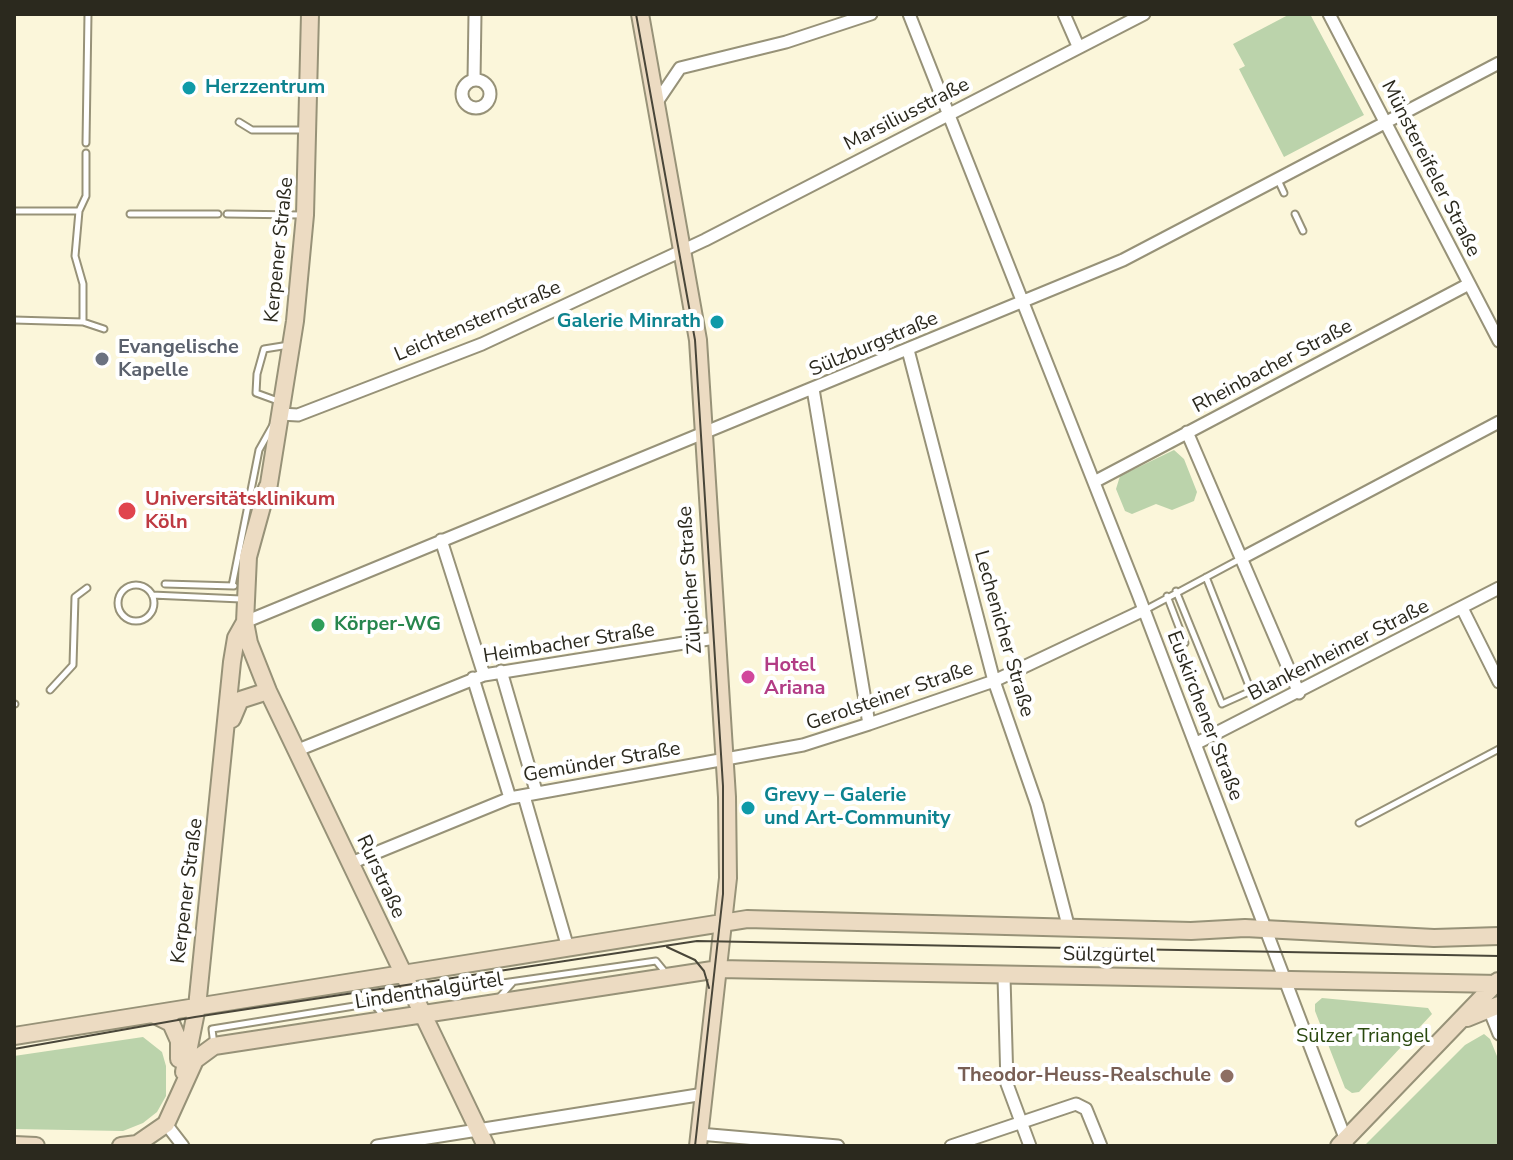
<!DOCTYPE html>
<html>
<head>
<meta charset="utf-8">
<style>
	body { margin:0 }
	#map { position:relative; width:1513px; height:1160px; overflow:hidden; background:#fbf6da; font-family:"Nunito Sans",sans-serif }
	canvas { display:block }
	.frame { position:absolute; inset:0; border:16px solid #2b291e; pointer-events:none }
</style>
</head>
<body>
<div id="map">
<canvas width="1513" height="1160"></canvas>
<div class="frame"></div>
</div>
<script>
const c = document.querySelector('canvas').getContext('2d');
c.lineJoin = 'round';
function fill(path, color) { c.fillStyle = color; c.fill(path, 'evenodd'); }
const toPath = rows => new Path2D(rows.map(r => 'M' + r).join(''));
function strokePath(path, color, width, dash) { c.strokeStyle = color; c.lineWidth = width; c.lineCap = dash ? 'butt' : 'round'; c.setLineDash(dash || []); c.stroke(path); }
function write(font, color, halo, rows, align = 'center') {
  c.font = font + ' "Nunito Sans",sans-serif'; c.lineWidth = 8; c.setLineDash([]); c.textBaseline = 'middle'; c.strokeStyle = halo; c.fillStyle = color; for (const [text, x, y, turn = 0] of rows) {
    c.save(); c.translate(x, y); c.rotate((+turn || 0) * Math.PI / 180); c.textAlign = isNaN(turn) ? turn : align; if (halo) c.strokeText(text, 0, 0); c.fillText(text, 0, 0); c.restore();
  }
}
fill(toPath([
	[1290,14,1310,14,1364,115,1284,157,1239,69,1245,66,1233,44],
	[1174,450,1184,459,1197,492,1194,501,1172,510,1156,504,1132,514,1125,511,1116,489,1120,476],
	[1322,998,1428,1008,1432,1014,1359,1092,1352,1093,1345,1088,1315,1011,1315,1004],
	[1484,1034,1490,1039,1499,1061,1499,1146,1364,1146,1465,1045],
	[143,1037,162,1052,166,1066,166,1096,157,1112,143,1123,123,1131,14,1129,14,1056]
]), '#bbd3ab');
const lane = toPath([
	[239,122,252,130,303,130],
	[86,143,88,14],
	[1278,180,1284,193],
	[14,211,79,211],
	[130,214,218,214],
	[227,214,302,215],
	[1295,214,1303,231],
	[14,320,83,322,83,284,75,256,79,211,86,196,86,153],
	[83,322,104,329],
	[278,401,256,393,257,374,264,349,289,345],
	[165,584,234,586],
	'118 603a18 18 0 1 1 36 0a18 18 0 1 1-36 0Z',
	[232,586,259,450,273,425],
	[1176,591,1222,704,1251,691,1206,577],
	[152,595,241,599],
	[1167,596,1185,643],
	[1145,610,1242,558],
	[50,690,73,665,75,597,87,588],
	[14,704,15,704],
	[1359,823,1499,749],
	[419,995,656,961,665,972],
	[498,999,513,982],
	[214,1045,212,1029,373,1003,384,1017]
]);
const street = toPath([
	[909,14,1138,594,1347,1143],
	[1064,14,1078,46],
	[1329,14,1499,341],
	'462 94a14 14 0 1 1 28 0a14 14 0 1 1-28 0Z',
	[474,80,475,14],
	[657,102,680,68,786,42,871,14],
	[908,350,994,681,1037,805,1068,925],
	[813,389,869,724],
	[280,414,298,415,482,344,705,240,1144,14],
	[1187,432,1299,693],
	[1094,482,1469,284],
	[441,540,484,675],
	[1242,558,1499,422],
	[1462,608,1499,682],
	[245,622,1123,260,1499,63],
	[501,671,536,791],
	[473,678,510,798],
	[1195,744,1499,588],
	[298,750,484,675,715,638],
	[524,796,568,948],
	[351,863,510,798,803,745,869,724,994,681,1144,610],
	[1004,977,1007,1084,1030,1146],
	[1489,1009,1499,1034],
	[166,1124,183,1146],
	[699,1134,838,1146],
	[377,1146,704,1094],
	[951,1146,1076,1104,1086,1109,1101,1146]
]);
const secondary = toPath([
	[640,14,698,340,727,797,728,878,698,1146],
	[267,496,295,321,305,215,310,14],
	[245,622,249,643,268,691,486,1146],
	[232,719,240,700,268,691],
	[153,1014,171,1023,179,1041,179,1059],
	[1467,1018,1499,1005],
	[14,1036,747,919,1191,931,1245,928,1434,938,1499,936],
	[184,1072,197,1007,232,662,236,638,245,622,248,557,267,488],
	[14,1145,36,1146],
	[121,1146,137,1144,166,1124,195,1060,214,1046,719,969,1499,984],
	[1339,1146,1498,981]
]);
strokePath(lane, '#979278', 9);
strokePath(street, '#979278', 15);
strokePath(secondary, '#979278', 20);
strokePath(lane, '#fff', 5);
strokePath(street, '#fff', 11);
strokePath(secondary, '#ecdbc2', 16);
strokePath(toPath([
	[636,14,695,340,723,786,723,894,695,1146],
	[667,947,695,960,704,971,709,988],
	[14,1049,195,1017,697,941,1499,956]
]), '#494639', 2);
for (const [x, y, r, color] of [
	[189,88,8,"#0f9aa8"],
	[717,322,8,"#0f9aa8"],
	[102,359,8,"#6b7280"],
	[127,511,10,"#e0444e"],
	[318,625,8,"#2e9e5b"],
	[748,677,8,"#d1479c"],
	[748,808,8,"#0f9aa8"],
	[1227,1076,8,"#8d6e63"]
]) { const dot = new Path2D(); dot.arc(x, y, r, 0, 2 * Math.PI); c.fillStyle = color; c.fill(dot); strokePath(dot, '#fff', 3); }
write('bold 20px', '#0d838f', '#fff', [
	["Herzzentrum",205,88],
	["Galerie Minrath",701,322,"right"],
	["Grevy – Galerie",764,796],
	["und Art-Community",764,819]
], 'left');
write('20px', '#2b291e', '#fff', [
	["Marsiliusstraße",907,115,-27],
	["Münstereifeler Straße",1430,169,63],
	["Kerpener Straße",280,250,-84],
	["Leichtensternstraße",478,322,-23],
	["Sülzburgstraße",874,345,-23],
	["Rheinbacher Straße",1273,367,-28],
	["Zülpicher Straße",691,580,-94],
	["Lechenicher Straße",1003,634,74],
	["Heimbacher Straße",569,644,-9],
	["Blankenheimer Straße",1339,651,-27],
	["Gerolsteiner Straße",890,697,-19],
	["Euskirchener Straße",1204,716,69],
	["Gemünder Straße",602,763,-10],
	["Rurstraße",380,877,65],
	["Kerpener Straße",188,891,-83],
	["Sülzgürtel",1109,956,1],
	["Lindenthalgürtel",429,992,-9]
]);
write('bold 20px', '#5b616d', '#fff', [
	["Evangelische",118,348],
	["Kapelle",118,371]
], 'left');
write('bold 20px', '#be3a42', '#fff', [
	["Universitätsklinikum",145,500],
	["Köln",145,523]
], 'left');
write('bold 20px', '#27864d', '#fff', [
	["Körper-WG",334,625]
], 'left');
write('bold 20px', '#b23c85', '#fff', [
	["Hotel",764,666],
	["Ariana",764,689]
], 'left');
write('20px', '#2a490f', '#fff', [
	["Sülzer Triangel",1363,1037]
]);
write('bold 20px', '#785e54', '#fff', [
	["Theodor-Heuss-Realschule",1211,1076]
], 'right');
</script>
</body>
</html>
